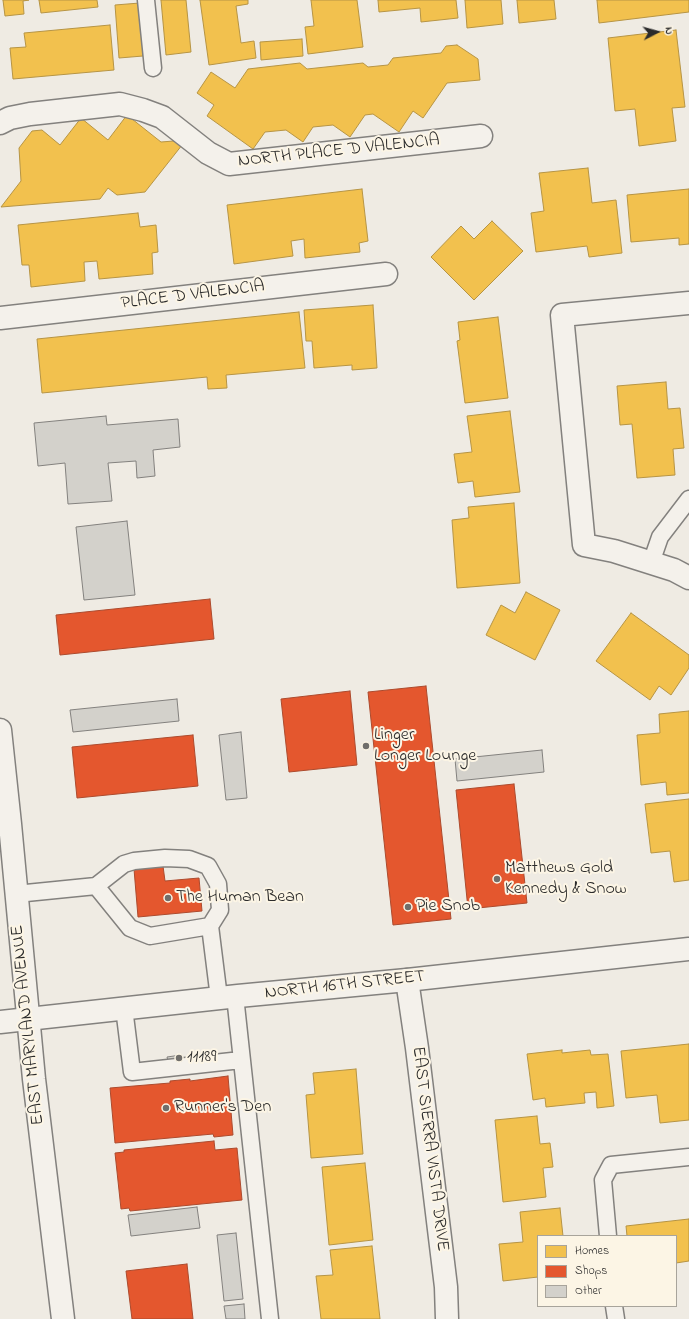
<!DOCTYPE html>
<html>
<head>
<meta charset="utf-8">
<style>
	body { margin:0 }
	#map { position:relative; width:689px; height:1319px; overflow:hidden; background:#efebe3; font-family:"Indie Flower",sans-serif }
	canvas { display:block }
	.legend { position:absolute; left:537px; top:1235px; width:140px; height:72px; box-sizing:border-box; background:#fcf5e5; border:1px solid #a8a49b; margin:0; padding:5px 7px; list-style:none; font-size:12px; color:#2b2b2b }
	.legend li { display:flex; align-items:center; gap:8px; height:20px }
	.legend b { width:20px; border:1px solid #a8a49b }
	.north { position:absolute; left:637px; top:12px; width:40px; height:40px; -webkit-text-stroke:3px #fcf5e5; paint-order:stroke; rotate:84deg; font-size:11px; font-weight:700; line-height:16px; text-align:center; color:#2b2b2b }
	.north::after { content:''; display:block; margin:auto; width:14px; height:18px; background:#2b2b2b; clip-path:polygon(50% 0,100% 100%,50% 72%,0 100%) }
</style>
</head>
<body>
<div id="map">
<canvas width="689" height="1319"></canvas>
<ul class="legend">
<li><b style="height:11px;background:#f2c14e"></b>Homes</li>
<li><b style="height:11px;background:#e4572e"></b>Shops</li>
<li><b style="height:11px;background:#d3d1cb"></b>Other</li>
</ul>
<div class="north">N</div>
</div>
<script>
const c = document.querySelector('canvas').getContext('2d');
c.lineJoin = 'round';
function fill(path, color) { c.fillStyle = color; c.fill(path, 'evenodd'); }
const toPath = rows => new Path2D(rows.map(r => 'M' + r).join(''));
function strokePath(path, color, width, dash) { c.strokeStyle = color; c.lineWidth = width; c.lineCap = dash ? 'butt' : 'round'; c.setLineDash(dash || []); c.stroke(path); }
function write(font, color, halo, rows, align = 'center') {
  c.font = font + ' "Indie Flower",sans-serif'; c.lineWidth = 4; c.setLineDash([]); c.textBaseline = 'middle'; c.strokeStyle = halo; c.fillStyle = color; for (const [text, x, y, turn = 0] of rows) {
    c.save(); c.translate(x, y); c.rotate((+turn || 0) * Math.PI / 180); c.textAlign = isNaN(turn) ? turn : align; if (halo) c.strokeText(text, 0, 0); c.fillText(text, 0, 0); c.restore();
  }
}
const homes = toPath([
	[3,0,29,0,23,1,24,14,5,16,3,0],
	[39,0,97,0,98,7,41,13,39,0],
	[161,0,186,0,191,52,166,55,161,0],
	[200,0,248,0,248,4,236,6,241,43,254,41,256,58,209,65,200,0],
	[311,0,357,0,363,47,308,54,305,27,314,26,311,0],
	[378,0,456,0,458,18,421,22,420,8,379,12,378,0],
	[465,0,501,0,503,24,467,28,465,0],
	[517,0,554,0,556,19,519,23,517,0],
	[597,0,689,0,689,12,599,23,597,0],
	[140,3,143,56,119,58,115,5,140,3],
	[110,25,114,70,13,79,10,48,26,47,24,33,110,25],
	[676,30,685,107,672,108,676,141,639,146,635,109,615,111,608,38,676,30],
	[302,39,303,56,261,60,260,42,302,39],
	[457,45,478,59,480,80,447,83,423,118,413,111,399,132,373,114,365,115,350,137,333,125,313,127,303,142,286,130,265,132,253,149,207,116,214,105,197,93,211,72,235,88,248,69,300,63,307,69,363,63,368,67,388,65,393,58,441,53,446,46,457,45],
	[127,115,161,142,186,140,145,192,117,195,108,188,100,199,1,207,21,181,19,148,32,131,42,130,60,145,81,118,108,140,127,115],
	[588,168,592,203,616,200,622,253,589,257,587,246,536,252,531,213,544,211,539,173,588,168],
	[362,189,368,241,359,243,360,252,305,258,304,239,291,241,293,256,234,264,227,205,362,189],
	[689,189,689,244,679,245,679,238,631,242,627,195,689,189],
	[138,213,140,227,156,225,158,252,152,253,153,274,99,279,97,261,84,262,85,281,31,287,29,265,22,265,18,225,138,213],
	[492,221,523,251,474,300,431,257,461,226,474,239,492,221],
	[373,305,377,368,352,370,352,365,314,368,312,341,306,341,304,310,373,305],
	[299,312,305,368,226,375,227,388,208,389,207,377,42,393,37,339,299,312],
	[498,317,508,398,465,403,457,341,460,340,458,322,498,317],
	[666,382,668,409,680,408,684,448,673,449,675,475,637,478,632,424,620,425,617,386,666,382],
	[510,411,520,492,475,497,473,481,458,483,454,454,472,452,467,416,510,411],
	[514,503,520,583,457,588,452,520,469,518,468,507,514,503],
	[526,592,560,610,535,660,486,635,501,605,515,613,526,592],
	[631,613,689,655,689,668,671,695,659,686,650,700,596,661,631,613],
	[689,711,689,793,667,795,666,782,641,785,637,735,660,733,659,714,689,711],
	[689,799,689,880,674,882,670,851,651,853,645,804,689,799],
	[689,1044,689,1120,660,1123,657,1095,626,1098,621,1051,689,1044],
	[562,1050,562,1053,590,1050,591,1055,608,1054,614,1106,597,1108,596,1092,584,1093,585,1103,546,1107,545,1098,533,1100,527,1054,562,1050],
	[356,1069,363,1154,311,1158,306,1095,315,1094,313,1073,356,1069],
	[537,1116,540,1144,550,1143,553,1167,543,1168,546,1197,503,1202,495,1120,537,1116],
	[365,1163,373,1240,329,1245,322,1167,365,1163],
	[560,1208,563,1236,538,1236,538,1277,503,1281,499,1244,523,1242,520,1212,560,1208],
	[689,1219,689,1261,676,1263,676,1236,627,1236,626,1226,689,1219],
	[372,1246,380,1319,321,1319,316,1276,333,1275,330,1250,372,1246]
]);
fill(homes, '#f2c14e');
strokePath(homes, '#b69444', 1);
const shops = toPath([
	[210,599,214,639,60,655,56,615,210,599],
	[426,686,451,919,393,925,368,692,426,686],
	[350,691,357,765,289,772,281,699,350,691],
	[193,735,198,786,77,798,72,747,193,735],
	[514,784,527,903,468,909,456,790,514,784],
	[163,866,165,881,199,878,202,911,138,917,134,869,163,866],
	[228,1076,233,1135,214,1137,213,1134,115,1143,110,1088,170,1083,170,1081,190,1079,190,1081,228,1076],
	[214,1141,215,1150,237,1148,242,1200,130,1211,129,1208,121,1209,115,1153,124,1152,124,1150,214,1141],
	[187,1264,193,1319,132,1319,126,1271,187,1264]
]);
fill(shops, '#e4572e');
strokePath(shops, '#ac4a2d', 1);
const building = toPath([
	[106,416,107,425,178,419,180,447,153,450,155,476,137,478,136,461,108,463,112,501,68,504,65,463,38,466,34,423,106,416],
	[127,521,135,595,84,600,76,527,127,521],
	[177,699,179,721,73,732,70,710,177,699],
	[241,732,247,798,226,800,219,735,241,732],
	[542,750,544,772,457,781,455,759,542,750],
	[181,1055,182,1060,168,1061,167,1057,181,1055],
	[197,1207,200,1228,131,1236,128,1215,197,1207],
	[236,1233,243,1299,224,1301,217,1235,236,1233],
	[244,1304,245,1319,226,1319,224,1306,244,1304]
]);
fill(building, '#d3d1cb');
strokePath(building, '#83817e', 1);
const service = toPath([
	[146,0,153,68],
	[651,563,660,537,689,499],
	[16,894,96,886,124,864,134,861,165,858,189,859,208,866,218,884,220,910,210,926,150,936,130,928,96,886],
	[210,926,219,998],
	[235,996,270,1319],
	[124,1008,132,1072,241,1060],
	[608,1236,603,1180,611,1165,689,1157],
	[614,1306,616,1319]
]);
const minor = toPath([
	[0,123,10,118,30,114,120,104,143,110,162,117,208,153,229,164,481,136],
	[689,303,562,315,584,545,614,551,674,570,689,578],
	[0,318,386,274]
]);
const tertiary = toPath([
	[0,730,10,824,34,1079,63,1319],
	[407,980,417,1048,446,1287,447,1319]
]);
const secondary = toPath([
	[0,1022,238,996,407,980,689,949]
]);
strokePath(service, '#83817e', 19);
strokePath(minor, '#83817e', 25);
strokePath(tertiary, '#83817e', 25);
strokePath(secondary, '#83817e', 25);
strokePath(service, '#f4f1eb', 16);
strokePath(minor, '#f4f1eb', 22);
strokePath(tertiary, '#f4f1eb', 22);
strokePath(secondary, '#f4f1eb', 22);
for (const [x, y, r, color] of [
	[366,746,4,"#706e6b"],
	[497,879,4,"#706e6b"],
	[168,898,4,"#706e6b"],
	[408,907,4,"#706e6b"],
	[179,1058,4,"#706e6b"],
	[166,1108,4,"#706e6b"]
]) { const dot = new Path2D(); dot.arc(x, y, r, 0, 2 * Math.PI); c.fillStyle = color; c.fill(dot); strokePath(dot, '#fcf5e5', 1.5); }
write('18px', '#2b2b2b', '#fcf5e5', [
	["NORTH PLACE D VALENCIA",339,152,-6],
	["PLACE D VALENCIA",193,296,-7],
	["NORTH 16TH STREET",345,986,-6],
	["EAST MARYLAND AVENUE",29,1025,-96],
	["EAST SIERRA VISTA DRIVE",429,1149,83]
]);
write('18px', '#2b2b2b', '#fcf5e5', [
	["Linger",374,736],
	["Longer Lounge",374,757],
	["Matthews Gold",505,869],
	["Kennedy & Snow",505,890],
	["The Human Bean",176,898],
	["Pie Snob",416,907],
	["11189",187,1058],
	["Runner's Den",174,1108]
], 'left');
</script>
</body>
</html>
